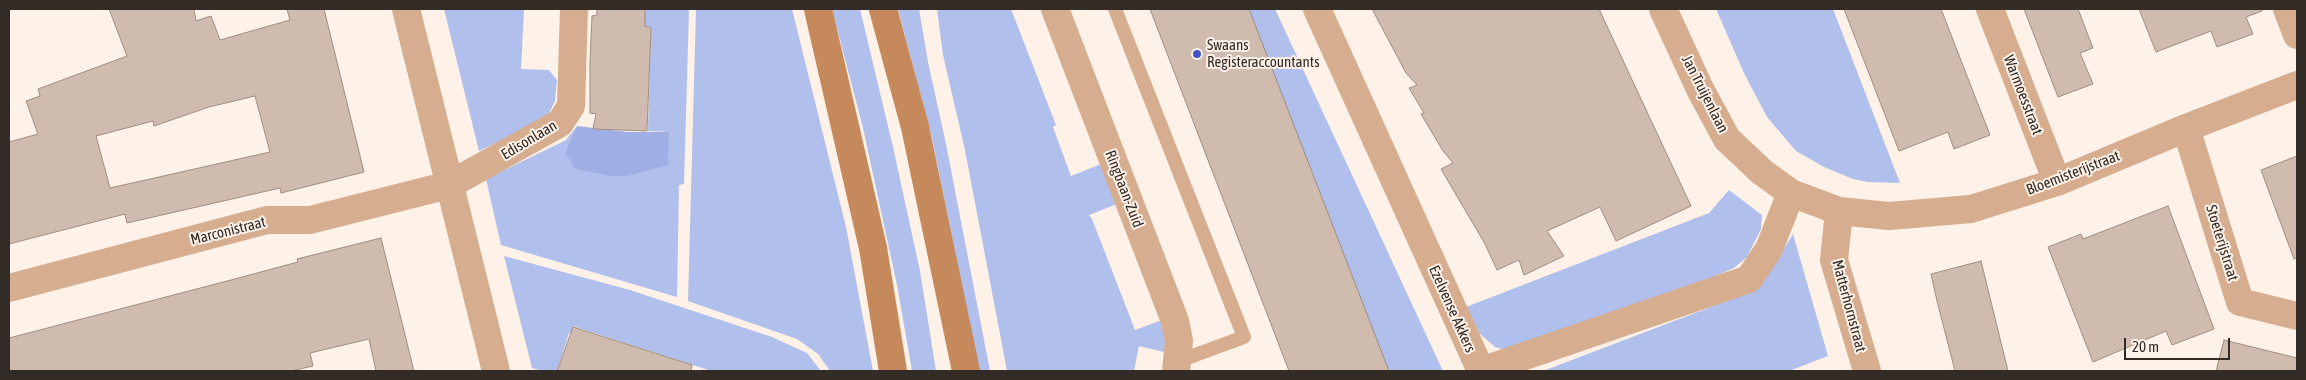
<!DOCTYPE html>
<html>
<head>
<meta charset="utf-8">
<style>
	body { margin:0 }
	#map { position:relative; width:2306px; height:380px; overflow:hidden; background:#fdf1e8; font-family:"Asap Condensed",sans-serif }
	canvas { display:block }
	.frame { position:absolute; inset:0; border:10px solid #322b26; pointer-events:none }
	.scale { position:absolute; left:2124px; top:338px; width:106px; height:22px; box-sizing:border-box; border:2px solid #322b26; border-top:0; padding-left:6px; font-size:15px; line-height:18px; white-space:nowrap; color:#322b26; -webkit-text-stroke:4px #fdf1e8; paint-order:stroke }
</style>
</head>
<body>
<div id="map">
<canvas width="2306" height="380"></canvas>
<div class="frame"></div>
<div class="scale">20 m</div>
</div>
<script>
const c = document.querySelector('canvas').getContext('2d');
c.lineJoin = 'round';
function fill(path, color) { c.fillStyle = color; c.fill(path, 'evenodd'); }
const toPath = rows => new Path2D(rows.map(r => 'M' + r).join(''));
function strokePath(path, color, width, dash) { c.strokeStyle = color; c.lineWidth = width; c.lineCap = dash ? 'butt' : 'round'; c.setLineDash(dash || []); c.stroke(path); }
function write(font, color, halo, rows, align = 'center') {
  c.font = font + ' "Asap Condensed",sans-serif'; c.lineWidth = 4; c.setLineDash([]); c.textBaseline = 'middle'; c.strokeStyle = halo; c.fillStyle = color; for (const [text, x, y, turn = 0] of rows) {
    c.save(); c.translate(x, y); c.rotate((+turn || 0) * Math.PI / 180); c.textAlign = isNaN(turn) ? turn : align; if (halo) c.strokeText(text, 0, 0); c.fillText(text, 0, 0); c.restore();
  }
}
fill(toPath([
	[444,9,524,9,521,69,549,70,557,80,555,101,549,113,539,122,479,151],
	[645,9,689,9,684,184,679,185,677,297,501,245,486,179,558,144,566,140,577,126,565,152,669,132,648,131,651,28,645,26],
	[696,9,792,9,846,227,873,371,830,371,818,354,797,339,688,301],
	[832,9,860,9,893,147,920,271,936,371,912,371,897,285,863,128],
	[898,9,919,9,928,62,946,144,990,371,976,371,958,265,932,138],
	[937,9,1011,9,1056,125,1053,127,1071,176,1101,164,1117,204,1089,215,1092,219,1135,330,1162,320,1166,333,1164,352,1139,346,1134,371,1007,371,965,150,943,55],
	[1246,9,1275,9,1443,371,1386,371],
	[1716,9,1833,9,1900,183,1868,182,1853,179,1824,167,1796,151,1767,117,1744,73],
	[1729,190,1762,215,1761,229,1747,257,1734,268,1698,283,1508,351,1495,347,1479,333,1466,307,1709,213],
	[1793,234,1828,356,1789,371,1543,371,1745,294,1765,279],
	[504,256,630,290,772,337,807,353,821,371,708,370,573,326,571,333,569,333,557,371,542,371,532,368]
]), '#b1bfed');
fill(toPath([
	[577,126,628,132,669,132,668,165,627,176,611,176,575,169,565,152]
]), '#9fafe5');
const building = toPath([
	[109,9,194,9,196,21,211,16,220,40,290,20,287,9,324,9,364,172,281,193,280,188,127,223,125,214,9,244,9,142,38,134,26,101,40,96,38,89,127,56,109,9],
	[255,96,270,152,110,188,96,136,153,121,154,126,209,107,255,96],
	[597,9,645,9,645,26,651,28,647,131,593,129,596,114,590,113,590,62,592,16,597,15,597,9],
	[1150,9,1249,9,1389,371,1289,371,1150,9],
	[1372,9,1599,9,1691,206,1616,241,1600,207,1547,231,1564,256,1524,275,1519,260,1497,270,1485,244,1441,169,1453,163,1443,151,1421,114,1424,113,1409,88,1417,85,1406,73,1372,9],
	[1844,9,1941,9,1990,135,1954,149,1948,132,1899,151,1844,9],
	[2024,9,2078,9,2093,48,2080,53,2093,84,2058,97,2024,9],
	[2139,9,2262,9,2262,11,2246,17,2253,34,2217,47,2211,31,2156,52,2139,9],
	[2297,156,2297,258,2294,259,2261,170,2297,156],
	[2168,206,2214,329,2172,345,2166,331,2093,362,2048,247,2081,234,2083,239,2168,206],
	[381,238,414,371,376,371,369,339,310,353,313,366,291,371,9,371,9,338,231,280,298,262,297,259,381,238],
	[1981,261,1994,314,2008,371,1955,371,1937,301,1931,274,1981,261],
	[573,327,692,365,691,371,557,371,573,327],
	[2224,340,2297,358,2297,371,2216,371,2224,340]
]);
fill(building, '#cfbcae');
strokePath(building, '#9f8d80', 1);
strokePath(toPath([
	[1115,9,1244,337,1179,361]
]), '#d6ad8f', 14);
strokePath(toPath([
	[406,9,496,371],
	[1055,9,1175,321,1179,341,1176,371],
	[1317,9,1481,371,1749,279,1769,249,1791,193],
	[1663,9,1700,89,1727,139,1762,172,1791,193,1839,211,1889,216,1971,209,2057,182,2186,128,2297,85],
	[1990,9,2057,182],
	[2287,9,2297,35],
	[2186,128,2240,302,2297,316],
	[1839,211,1834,260,1867,371],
	[9,288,267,220,310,220,449,185,560,123,571,106,574,9]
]), '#d6ad8f', 28);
strokePath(toPath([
	[818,9,873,248,893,371],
	[883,9,915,127,966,371]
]), '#c5895b', 28);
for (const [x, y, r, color] of [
	[1197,54,5,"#4253c7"]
]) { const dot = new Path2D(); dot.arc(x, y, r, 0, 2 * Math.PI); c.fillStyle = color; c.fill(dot); strokePath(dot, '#fdf1e8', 2); }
write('15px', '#322b26', '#fdf1e8', [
	["Swaans",1207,45],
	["Registeraccountants",1207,62]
], 'left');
write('15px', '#322b26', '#fdf1e8', [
	["Jan Truijenlaan",1705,94,63],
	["Warmoesstraat",2023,95,69],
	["Edisonlaan",529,140,-31],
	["Bloemisterijstraat",2073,173,-21],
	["Ringbaan-Zuid",1124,189,69],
	["Marconistraat",228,231,-14],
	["Stoeterijstraat",2222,243,73],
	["Matterhornstraat",1849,306,75],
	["Ezelvense Akkers",1452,309,66]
]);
</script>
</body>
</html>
